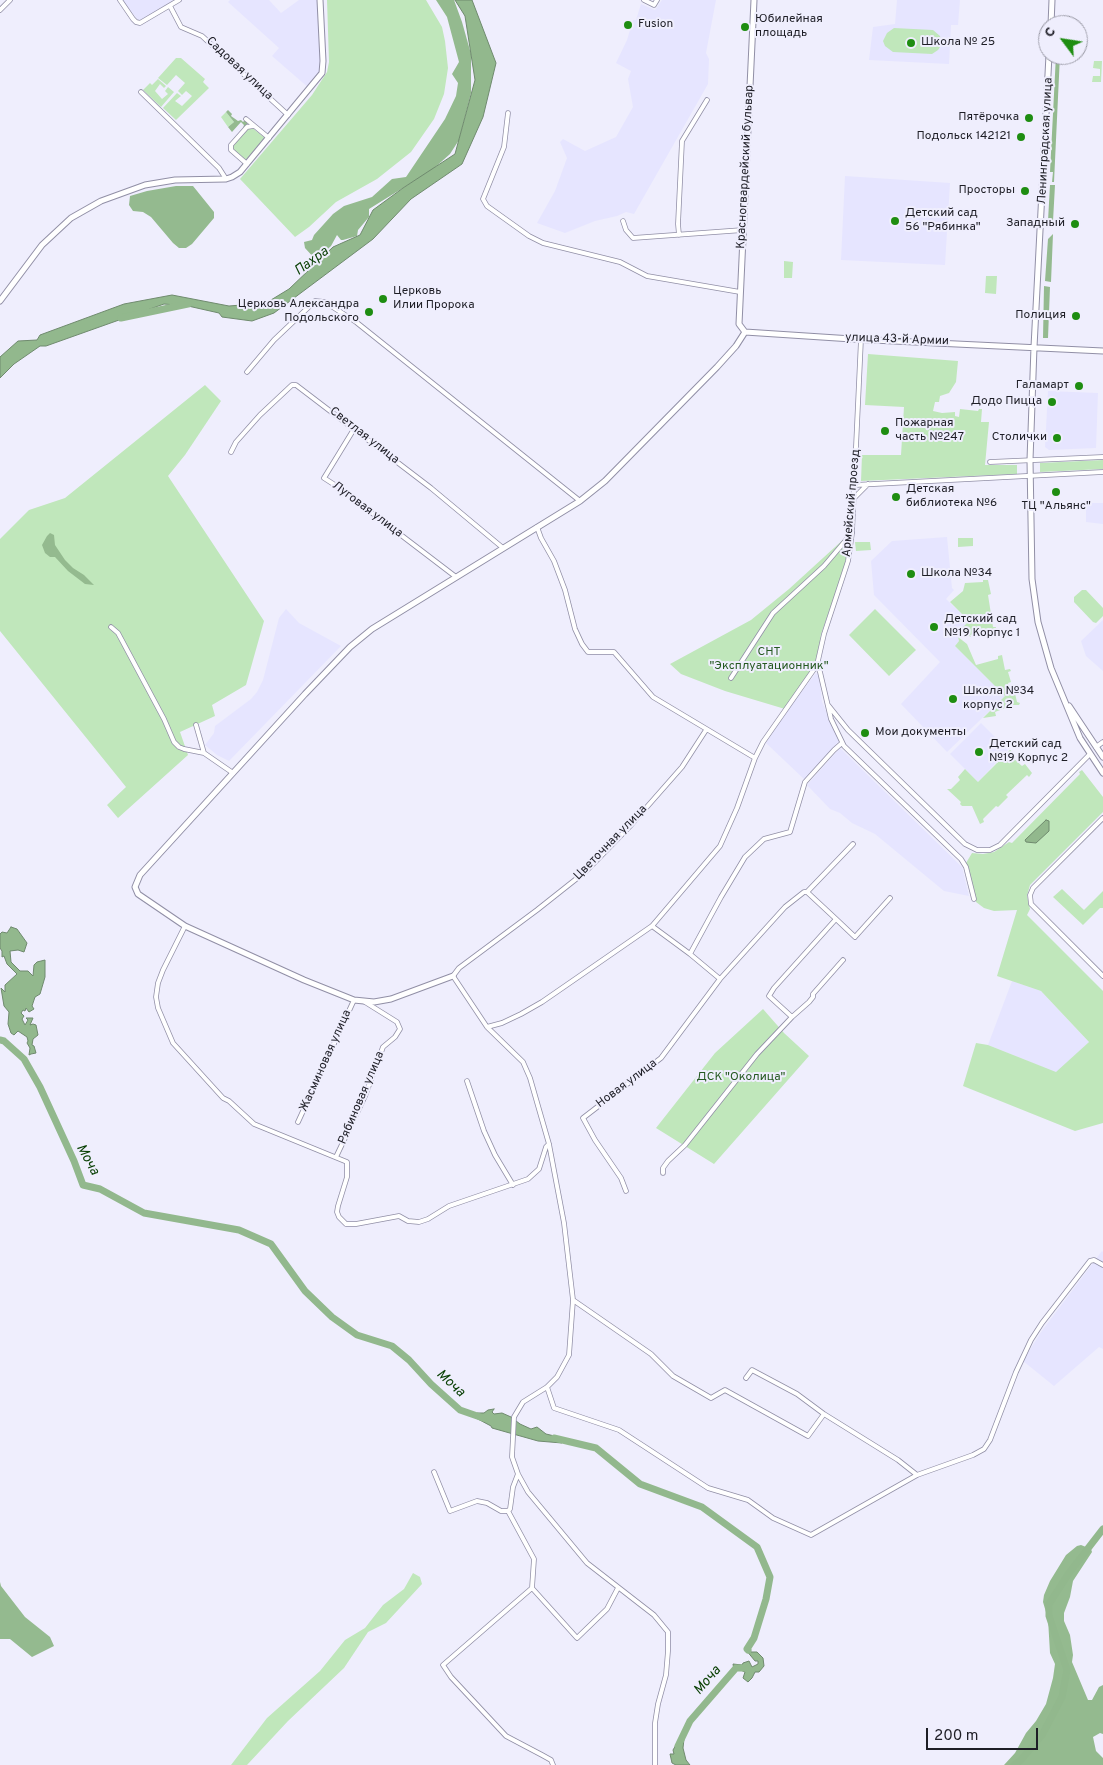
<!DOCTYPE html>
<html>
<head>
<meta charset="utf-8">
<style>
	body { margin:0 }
	#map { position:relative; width:1103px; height:1765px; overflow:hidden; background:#efeefd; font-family:Overpass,sans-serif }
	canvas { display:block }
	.north { position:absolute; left:1038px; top:15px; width:50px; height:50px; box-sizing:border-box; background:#efeefd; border:1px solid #9b9ba7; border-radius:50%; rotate:301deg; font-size:14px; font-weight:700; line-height:20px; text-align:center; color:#1e1e26 }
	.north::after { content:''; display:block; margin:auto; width:18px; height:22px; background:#1e8d11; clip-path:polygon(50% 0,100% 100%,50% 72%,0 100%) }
	.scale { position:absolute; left:926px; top:1728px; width:112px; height:22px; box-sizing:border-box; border:2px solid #1e1e26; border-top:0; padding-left:6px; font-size:15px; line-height:18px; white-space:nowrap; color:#1e1e26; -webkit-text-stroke:4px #efeefd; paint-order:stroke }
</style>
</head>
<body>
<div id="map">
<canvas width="1103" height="1765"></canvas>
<div class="north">С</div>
<div class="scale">200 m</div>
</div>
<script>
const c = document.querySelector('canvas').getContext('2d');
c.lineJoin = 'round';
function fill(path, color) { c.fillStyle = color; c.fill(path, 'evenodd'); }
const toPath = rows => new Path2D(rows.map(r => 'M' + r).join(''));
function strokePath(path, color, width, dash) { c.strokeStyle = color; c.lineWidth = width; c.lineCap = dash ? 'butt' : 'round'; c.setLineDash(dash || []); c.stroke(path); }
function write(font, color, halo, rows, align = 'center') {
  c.font = font + ' Overpass,sans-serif'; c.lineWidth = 4; c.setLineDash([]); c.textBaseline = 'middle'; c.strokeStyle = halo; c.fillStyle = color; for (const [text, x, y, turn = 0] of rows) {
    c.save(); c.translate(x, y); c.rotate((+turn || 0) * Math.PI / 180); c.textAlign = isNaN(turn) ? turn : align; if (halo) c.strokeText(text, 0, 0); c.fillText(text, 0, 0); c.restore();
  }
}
fill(toPath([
	[122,0,175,0,139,21],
	[230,0,269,0,281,13,299,0,320,0,323,68,310,89,272,56,279,48,228,2],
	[662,0,716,0,706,53,709,59,708,84,634,214,626,212,617,216,595,221,565,233,537,223,555,191,567,158,560,142,563,139,585,151,616,137,633,107,628,79,631,71,616,63,627,40,633,20,636,20,641,4,655,10],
	[897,0,960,0,958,25,951,25,949,64,869,60,873,27,895,24],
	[845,176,950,183,945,265,841,260],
	[1048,391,1098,393,1096,448,1049,450,1045,447],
	[1086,503,1103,503,1103,524,1086,522],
	[947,537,952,588,954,590,946,599,969,621,960,630,962,632,958,637,959,641,955,646,1005,696,947,752,901,704,940,662,874,595,871,561,892,541],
	[286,609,299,623,341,646,229,761,217,755,205,745,214,733,215,726,251,699,257,692,263,680,279,618],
	[1103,620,1103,671,1086,656,1081,641],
	[816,673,819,675,822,702,839,741,805,780,766,743,790,707],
	[981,723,1008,750,978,782,950,754],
	[840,748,962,867,969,896,944,891,875,834,852,823,840,813,830,809,807,785],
	[1012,981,1041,991,1089,1042,1057,1073,988,1045],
	[1102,1251,1103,1252,1103,1349,1099,1347,1054,1386,1023,1361,1041,1332]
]), '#e6e5ff');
fill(toPath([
	[327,0,426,0,442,27,445,41,448,68,444,94,434,119,411,152,377,179,336,202,309,227,295,237,240,179,312,95,327,72,329,62],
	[894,28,933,30,940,36,942,44,938,50,932,54,893,52,885,46,883,41,887,33],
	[176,58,181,58,205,79,203,82,209,88,176,120,163,108,177,93,181,96,175,101,182,106,192,96,186,91,182,95,178,91,185,83,176,75,167,85,158,78],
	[1094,61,1102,61,1101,82,1092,82,1093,76,1100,76,1100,69,1093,68],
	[158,79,166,86,164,88,160,84,155,91,162,99,168,94,165,91,168,87,174,92,161,107,143,90,150,83,152,85],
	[226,112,234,122,228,127,221,117],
	[250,126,265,138,246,160,231,148],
	[784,261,793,262,792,278,784,278],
	[986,276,997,276,996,294,985,293],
	[868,354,958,361,956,382,949,393,940,396,939,402,935,402,933,411,942,413,955,412,955,416,959,417,960,409,978,411,979,409,982,409,981,422,989,422,985,465,1017,465,1017,474,861,481,862,455,901,455,904,407,865,405],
	[205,385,221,401,185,455,168,476,264,621,246,685,212,705,215,716,180,732,188,755,118,818,107,805,126,787,0,631,0,539,29,510,65,498],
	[1103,460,1103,469,1040,472,1040,463],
	[846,537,851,540,848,560,821,634,817,665,785,709,725,691,681,674,670,664,751,620,789,589],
	[958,538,973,538,973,546,958,547],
	[855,542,870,542,871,550,856,551],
	[983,580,988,580,991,594,988,595,993,627,996,627,995,631,993,632,990,629,970,635,971,637,960,630,969,621,950,602,963,591,965,583,983,582],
	[1082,590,1086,590,1103,608,1103,616,1096,623,1093,622,1074,602,1074,597],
	[875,609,916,650,889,676,849,635],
	[958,637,967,644,976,665,998,659,998,656,1002,655,1005,670,1010,669,1011,671,1008,672,1011,682,1008,683,1009,686,1013,685,1017,702,1020,703,1019,705,1013,705,995,712,996,716,983,718,1005,696,955,646,959,641],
	[1010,750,1014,753,1011,756,1022,766,1025,764,1032,773,1029,777,1027,775,1006,795,1008,797,998,807,996,806,983,819,984,822,980,824,972,806,962,806,960,804,961,802,947,789,951,789,960,780,958,777,965,769,978,782],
	[1082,770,1103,797,1103,812,1030,885,1027,896,1030,909,1027,915,1103,991,1103,1123,1075,1131,963,1086,976,1043,988,1045,1056,1072,1089,1042,1041,991,997,976,1017,910,994,911,984,908,976,902,966,863,972,853,983,854,994,852,1009,842,1012,843,1080,774,1079,772],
	[1062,889,1084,910,1103,891,1103,908,1100,908,1083,925,1053,897],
	[763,1009,784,1033,809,1056,714,1164,656,1128,715,1053],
	[413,1573,420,1577,422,1584,386,1623,368,1632,344,1668,288,1721,247,1765,231,1765,267,1718,320,1671,345,1640,365,1628,383,1605,404,1589]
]), '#c0e7bb');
fill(toPath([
	[436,0,454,0,462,22,471,54,471,93,459,140,450,154,432,170,369,209,369,217,358,230,357,236,343,240,341,240,337,235,331,246,316,260,305,248,304,242,312,240,314,235,333,214,344,206,372,197,392,179,406,177,445,119,456,96,458,83,452,74,459,62,447,17],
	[1056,55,1060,55,1054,182,1052,182,1053,172,1050,172],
	[228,110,232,114,231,116,238,121,241,120,243,122,245,120,248,123,243,128,244,125,241,122,232,132,228,127,234,122,226,112],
	[1050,185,1055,185,1053,221,1048,221],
	[176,186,193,186,214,212,214,218,192,244,186,248,179,248,173,243,151,217,143,212,133,211,129,205,130,196,147,191],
	[1053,234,1051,282,1045,281,1048,239],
	[1044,286,1050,287,1048,338,1043,338],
	[50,533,54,535,55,545,65,560,73,568,84,575,94,585,85,584,68,571,55,557,50,557,45,553,42,545,47,536],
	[1081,1545,1091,1549,1092,1552,1073,1581,1070,1597,1064,1613,1064,1621,1070,1635,1073,1655,1072,1662,1088,1700,1092,1700,1099,1687,1103,1685,1103,1734,1100,1733,1093,1737,1096,1751,1103,1758,1103,1765,1004,1765,1015,1753,1026,1733,1036,1721,1046,1704,1053,1678,1055,1664,1050,1653,1048,1619,1043,1602,1044,1595,1050,1581,1066,1555,1077,1546],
	[0,1582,1,1586,25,1617,50,1637,54,1646,32,1657,10,1639,0,1639]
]), '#94ba8f');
const water = toPath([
	[455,0,472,0,496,63,483,117,462,164,411,199,373,239,274,313,252,321,222,317,219,313,188,306,164,304,46,346,40,346,14,364,0,378,0,357,18,341,37,340,40,335,124,304,172,295,229,306,266,303,289,289,333,247,360,235,373,210,403,188,455,154,475,80,465,16,455,0],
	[1046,820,1049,821,1049,831,1036,843,1026,842,1025,840,1046,820],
	[11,927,17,929,27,943,24,952,18,950,10,951,11,962,20,971,28,971,33,976,34,965,37,962,45,960,45,977,40,994,35,997,32,1006,34,1009,29,1012,26,1008,25,1011,23,1010,21,1013,24,1016,22,1019,25,1025,28,1020,26,1018,33,1018,30,1025,33,1024,36,1025,38,1035,33,1039,32,1045,34,1046,36,1053,31,1054,29,1055,30,1048,27,1043,28,1041,27,1037,18,1031,14,1035,11,1033,8,1024,9,1012,4,1006,1,988,5,992,5,985,17,974,7,964,4,956,2,957,2,951,0,948,0,934,2,932,7,933,11,927],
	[494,1409,492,1412,494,1414,502,1413,511,1417,520,1424,531,1429,537,1427,546,1434,563,1438,562,1443,538,1441,492,1428,491,1426,476,1418,477,1413,484,1413,488,1410,494,1409],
	[752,1644,749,1648,751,1652,757,1652,763,1658,764,1666,759,1672,755,1672,752,1678,748,1682,743,1678,745,1672,736,1668,734,1670,733,1664,742,1665,743,1663,749,1661,752,1667,758,1664,758,1661,755,1661,746,1650,747,1645,752,1644],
	[680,1738,684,1739,683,1748,686,1760,690,1765,676,1765,672,1763,670,1754,674,1754,673,1750,680,1738]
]);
fill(water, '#92b88d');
strokePath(water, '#6f8a6e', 1);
strokePath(toPath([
	[121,318,188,304],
	[0,1040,4,1041,24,1059,40,1087,74,1161,83,1185,100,1189,144,1213,239,1230,271,1244,305,1291,332,1317,357,1335,392,1346,409,1360,431,1384,460,1410,483,1418],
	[554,1438,596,1448,640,1484,702,1507,757,1547,770,1577,766,1599,754,1638,747,1649,748,1650],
	[678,1746,690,1721,736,1668,745,1668],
	[1014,1765,1020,1761,1042,1735,1062,1697,1067,1670,1049,1616,1049,1604,1069,1573,1103,1529]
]), '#92b88d', 7);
const street = toPath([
	[120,0,133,19,136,22,140,23,179,0],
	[644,0,654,5,657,0],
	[170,6,181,27,202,36,288,115],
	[0,10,10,0],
	[141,92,219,168,226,179],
	[508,113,504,147,483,199,487,206,529,236,543,243,620,262,647,276,740,292],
	[246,119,269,138],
	[247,164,231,150,231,145,247,127,253,126],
	[623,221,626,230,633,238,743,230],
	[679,235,678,224,682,141,707,100],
	[861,339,852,533,848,561,824,634,817,665,820,672,831,719,844,746,961,859,966,867,974,899],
	[247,372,274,340,315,301,325,302,356,322,580,501],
	[354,429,324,478,338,487,456,577],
	[231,452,236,442,260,415,292,385,296,385,431,488,503,548],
	[990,462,1103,457],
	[855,485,1103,472],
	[854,498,868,484],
	[537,527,541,538,554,561,565,590,575,629,582,644,588,652,614,652,653,697,755,758],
	[111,627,118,633,164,719,174,742,179,747,184,749,204,753],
	[731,678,773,613,824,566,852,533],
	[828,705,848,730,965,844,977,850,990,850,1000,845,1090,754],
	[196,725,204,753,233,773],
	[1096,747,1103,742],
	[1103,818,1033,888,1030,895,1031,904,1103,976],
	[807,892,836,919,774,988,769,996,792,1017,809,1002,813,997,813,994,843,960],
	[836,919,855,937,890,898],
	[185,926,163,970,158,983,156,997,158,1008,173,1043,223,1098,229,1101,254,1124,347,1162,347,1177,338,1206,337,1212,339,1217,346,1224,356,1224,399,1216,408,1221,419,1222,428,1219,449,1206,528,1179,539,1169,546,1147,549,1144],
	[652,926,690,954,721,897,745,857,764,839,790,832,805,782,834,750,842,743],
	[720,979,785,907,804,892,807,892,853,844],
	[487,1027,502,1023,521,1014,542,1002,652,926,720,846,737,808,755,758,763,742,817,665],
	[467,1081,484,1131,495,1155,513,1185],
	[298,1122,354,1000],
	[336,1157,365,1096,383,1047,395,1037,400,1029,397,1022,365,1002],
	[663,1173,663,1168,668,1161,685,1145,757,1054,792,1017],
	[626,1191,621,1178,595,1140,583,1118,661,1058,720,979,690,954],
	[573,1300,651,1354,673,1376,711,1398,725,1390,808,1436,824,1414],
	[746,1378,752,1370,797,1394,824,1414,898,1460,917,1475],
	[547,1387,554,1408,619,1430,708,1488,748,1500,773,1518,811,1535,917,1475,973,1455,984,1449,990,1440,1016,1372,1031,1340,1042,1323,1090,1261,1094,1260,1103,1265],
	[434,1472,450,1511,477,1501,487,1503,501,1511,508,1511,510,1509,513,1487,518,1474],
	[508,1511,534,1559,532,1588],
	[553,1765,551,1760,542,1755,506,1736,451,1677,443,1665,532,1588,577,1638,607,1609,618,1588],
	[655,1765,655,1723,658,1704,666,1675,668,1651,668,1632,654,1615,587,1563,528,1492,518,1474,512,1457,514,1417,523,1402,547,1387,557,1377,569,1355,573,1300,564,1223,549,1144,530,1078,523,1062,487,1027,453,976,459,968,537,910,585,872,598,859,631,825,682,767,706,730]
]);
const secondary = toPath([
	[1051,25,1052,0],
	[1049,55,1034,347,1030,460,1032,579,1038,622,1051,668,1080,738,1103,773],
	[0,301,42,245,71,218,101,201,145,185,175,180,226,179,232,177,240,172,322,73,323,61,320,0],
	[745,332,852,339,1103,351],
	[745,332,739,324,754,0],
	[1069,706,1103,757],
	[453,976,391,999,374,1002,354,1000,304,980,185,926,138,894,135,887,140,875,305,694,350,647,372,629,580,501,605,481,717,367,736,346,745,332]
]);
strokePath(street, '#918fa6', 5.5);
strokePath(secondary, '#918fa6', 7);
strokePath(street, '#fff', 4);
strokePath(secondary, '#fff', 5);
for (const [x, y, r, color] of [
	[628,25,5,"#1e8d11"],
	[745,27,5,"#1e8d11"],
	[911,43,5,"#1e8d11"],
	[1029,118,5,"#1e8d11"],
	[1021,137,5,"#1e8d11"],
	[1025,191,5,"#1e8d11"],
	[895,221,5,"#1e8d11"],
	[1075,224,5,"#1e8d11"],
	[383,299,5,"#1e8d11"],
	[369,312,5,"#1e8d11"],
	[1076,316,5,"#1e8d11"],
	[1079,386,5,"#1e8d11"],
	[1052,402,5,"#1e8d11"],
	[885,431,5,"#1e8d11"],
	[1057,438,5,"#1e8d11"],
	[1056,492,5,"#1e8d11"],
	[896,497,5,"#1e8d11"],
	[911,574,5,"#1e8d11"],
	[934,627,5,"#1e8d11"],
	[953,699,5,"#1e8d11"],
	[865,733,5,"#1e8d11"],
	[979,752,5,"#1e8d11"]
]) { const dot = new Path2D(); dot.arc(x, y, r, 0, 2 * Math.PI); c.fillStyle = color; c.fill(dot); strokePath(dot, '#efeefd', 2); }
write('12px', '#1e1e26', '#efeefd', [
	["Юбилейная",755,20],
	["площадь",755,34],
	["Fusion",638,25],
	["Школа № 25",921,43],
	["Пятёрочка",1019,118,"right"],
	["Подольск 142121",1011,137,"right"],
	["Просторы",1015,191,"right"],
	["Детский сад",905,214],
	["56 \"Рябинка\"",905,228],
	["Западный",1065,224,"right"],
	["Церковь",393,292],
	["Илии Пророка",393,306],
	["Церковь Александра",359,305,"right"],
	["Подольского",359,319,"right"],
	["Полиция",1066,316,"right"],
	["Галамарт",1069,386,"right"],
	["Додо Пицца",1042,402,"right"],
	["Пожарная",895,424],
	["часть №247",895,438],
	["Столички",1047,438,"right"],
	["Детская",906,490],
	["библиотека №6",906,504],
	["ТЦ \"Альянс\"",1056,507,"center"],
	["Школа №34",921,574],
	["Детский сад",944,620],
	["№19 Корпус 1",944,634],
	["Школа №34",963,692],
	["корпус 2",963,706],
	["Мои документы",875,733],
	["Детский сад",989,745],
	["№19 Корпус 2",989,759]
], 'left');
write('12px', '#1e1e26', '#efeefd', [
	["Садовая улица",239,69,43],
	["Ленинградская улица",1046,141,-87],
	["Красногвардейский бульвар",746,167,-87],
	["улица 43-й Армии",897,340,2],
	["Светлая улица",364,436,38],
	["Армейский проезд",852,503,-85],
	["Луговая улица",367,510,37],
	["Цветочная улица",611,843,-46],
	["Жасминовая улица",326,1061,-66],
	["Новая улица",627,1084,-37],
	["Рябиновая улица",362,1098,-67]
]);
write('12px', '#255920', '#efeefd', [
	["СНТ",769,653],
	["\"Эксплуатационник\"",769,667],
	["ДСК \"Околица\"",741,1078]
]);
write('italic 14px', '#0b4106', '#efeefd', [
	["Пахра",312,262,-36],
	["Моча",87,1160,61],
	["Моча",450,1384,43],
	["Моча",708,1681,-49]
]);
</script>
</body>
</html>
